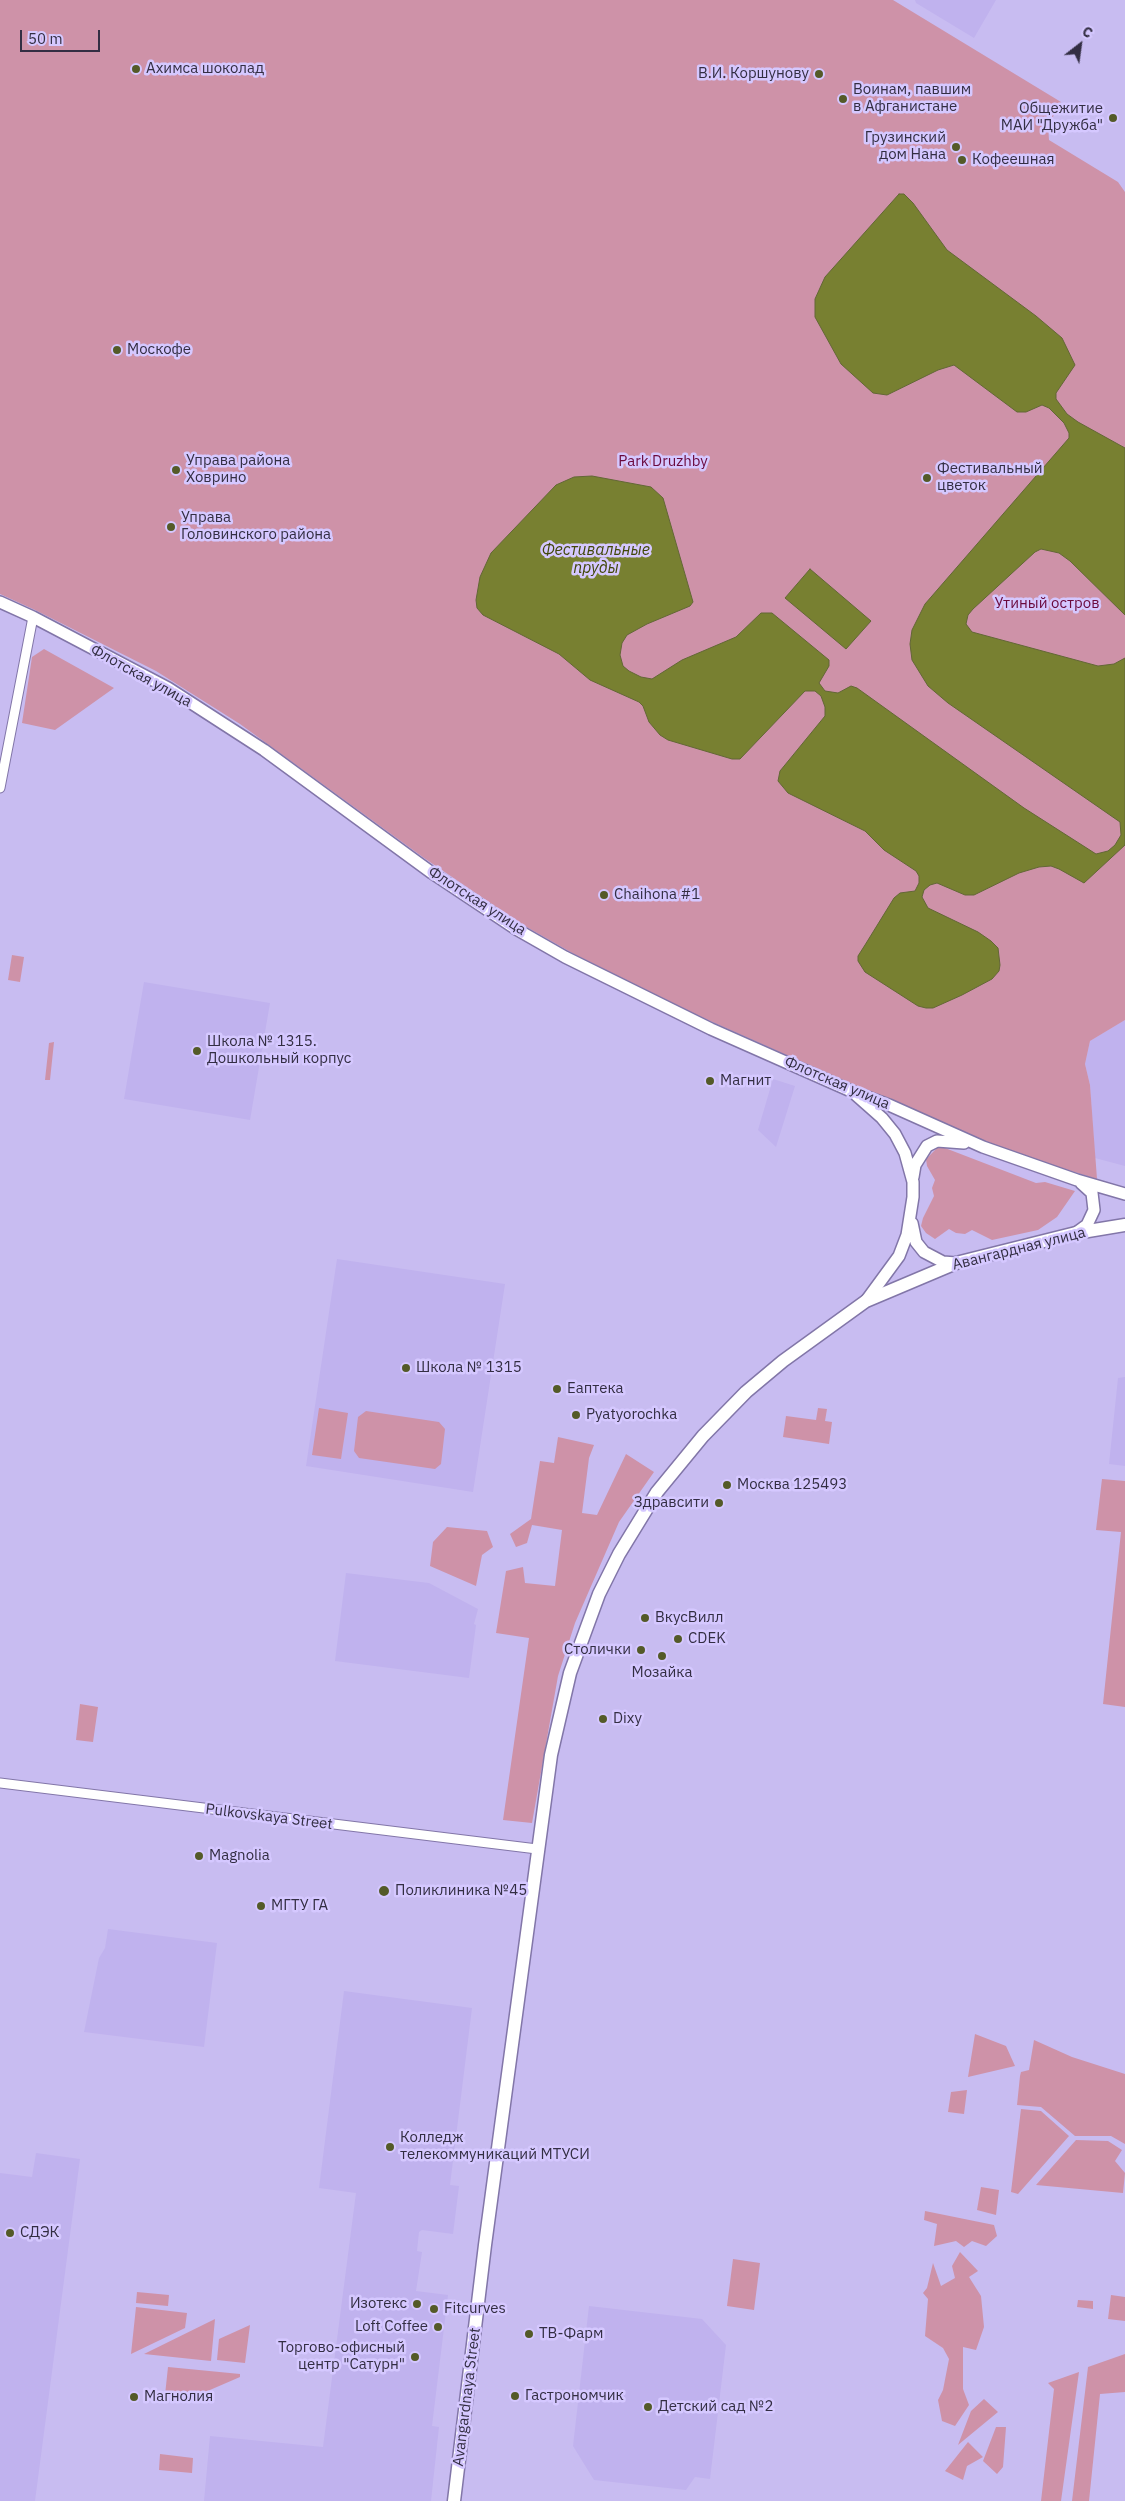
<!DOCTYPE html>
<html>
<head>
<meta charset="utf-8">
<style>
	body { margin:0 }
	#map { position:relative; width:1125px; height:2501px; overflow:hidden; background:#c8bcf1; font-family:"IBM Plex Sans",sans-serif }
	canvas { display:block }
	.north { position:absolute; left:1055px; top:20px; width:50px; height:50px; -webkit-text-stroke:4px #d5c8ff; paint-order:stroke; rotate:30deg; font-size:14px; font-weight:700; line-height:20px; text-align:center; color:#332e43 }
	.north::after { content:''; display:block; margin:auto; width:18px; height:22px; background:#332e43; clip-path:polygon(50% 0,100% 100%,50% 72%,0 100%) }
	.scale { position:absolute; left:20px; top:30px; width:80px; height:22px; box-sizing:border-box; border:2px solid #332e43; border-top:0; padding-left:6px; font-size:15px; line-height:18px; white-space:nowrap; color:#332e43; -webkit-text-stroke:4px #d5c8ff; paint-order:stroke }
</style>
</head>
<body>
<div id="map">
<canvas width="1125" height="2501"></canvas>
<div class="north">С</div>
<div class="scale">50 m</div>
</div>
<script>
const c = document.querySelector('canvas').getContext('2d');
c.lineJoin = 'round';
function fill(path, color) { c.fillStyle = color; c.fill(path, 'evenodd'); }
const toPath = rows => new Path2D(rows.map(r => 'M' + r).join(''));
function strokePath(path, color, width, dash) { c.strokeStyle = color; c.lineWidth = width; c.lineCap = dash ? 'butt' : 'round'; c.setLineDash(dash || []); c.stroke(path); }
function write(font, color, halo, rows, align = 'center') {
  c.font = font + ' "IBM Plex Sans",sans-serif'; c.lineWidth = 5; c.setLineDash([]); c.textBaseline = 'middle'; c.strokeStyle = halo; c.fillStyle = color; for (const [text, x, y, turn = 0] of rows) {
    c.save(); c.translate(x, y); c.rotate((+turn || 0) * Math.PI / 180); c.textAlign = isNaN(turn) ? turn : align; if (halo) c.strokeText(text, 0, 0); c.fillText(text, 0, 0); c.restore();
  }
}
fill(toPath([
	[915,0,996,0,974,38,916,3],
	[144,982,270,1003,250,1120,124,1099],
	[1125,1020,1125,1166,1095,1158,1090,1085,1085,1064,1090,1041],
	[773,1079,795,1086,776,1147,758,1130],
	[337,1259,505,1284,473,1492,306,1466],
	[1125,1377,1125,1466,1109,1464,1118,1378],
	[346,1573,429,1583,478,1609,474,1624,476,1625,469,1678,335,1661],
	[108,1929,217,1943,204,2047,84,2032,99,1958,105,1948],
	[344,1991,472,2008,450,2185,459,2186,453,2234,422,2230,419,2232,417,2251,422,2252,416,2291,448,2295,432,2426,439,2427,431,2501,204,2501,210,2436,323,2447,356,2193,319,2188],
	[36,2153,80,2159,35,2501,0,2501,0,2173,32,2177],
	[589,2306,702,2319,726,2345,710,2479,695,2477,686,2490,594,2480,573,2446]
]), '#c0b2ee');
fill(toPath([
	[0,0,893,0,1061,102,1048,126,1049,140,1118,182,1125,192,1125,1020,1090,1041,1085,1064,1090,1085,1097,1179,1010,1152,939,1123,699,1016,574,954,523,925,424,858,240,724,156,671,35,610,0,594],
	[44,649,114,688,55,730,22,723,32,657],
	[12,955,24,957,20,982,8,980],
	[54,1042,50,1080,45,1080,49,1043],
	[937,1148,945,1148,1036,1183,1045,1182,1075,1191,1057,1217,1038,1230,992,1240,972,1230,965,1234,956,1233,949,1229,935,1239,926,1233,921,1226,923,1218,934,1196,932,1188,935,1180,927,1166,926,1159],
	[319,1408,348,1413,341,1459,312,1455],
	[818,1408,827,1409,825,1421,832,1422,829,1444,783,1437,786,1416,816,1420],
	[366,1411,439,1422,445,1429,441,1464,435,1469,359,1458,354,1451,358,1417],
	[558,1437,594,1445,589,1458,582,1513,597,1515,626,1454,654,1472,619,1522,575,1623,558,1676,532,1823,503,1820,529,1638,496,1633,506,1571,523,1567,525,1583,555,1586,562,1530,532,1525,527,1543,516,1547,510,1534,531,1519,540,1461,554,1463],
	[1102,1479,1125,1481,1125,1707,1103,1704,1121,1532,1096,1530],
	[447,1527,487,1531,493,1547,482,1555,476,1586,430,1566,433,1542],
	[80,1704,98,1707,93,1742,76,1740],
	[975,2034,1006,2046,1015,2066,968,2077],
	[1034,2040,1072,2057,1125,2074,1125,2144,1111,2136,1075,2136,1041,2107,1017,2105,1020,2076,1021,2072,1029,2070],
	[967,2090,964,2114,948,2112,951,2092],
	[1021,2109,1041,2111,1069,2136,1018,2194,1011,2192],
	[1076,2140,1108,2141,1122,2150,1115,2161,1125,2173,1123,2193,1036,2185],
	[981,2187,999,2190,996,2215,977,2210],
	[925,2211,994,2225,997,2236,986,2246,972,2241,964,2247,956,2241,934,2246,937,2224,924,2220],
	[960,2252,978,2271,969,2277,981,2296,984,2327,976,2350,963,2347,963,2389,969,2405,955,2426,942,2421,938,2400,943,2390,949,2359,943,2348,925,2336,928,2299,923,2293,927,2288,933,2263,941,2286,955,2278,952,2266],
	[733,2259,760,2263,754,2310,727,2306],
	[137,2292,169,2295,168,2306,136,2303],
	[1111,2295,1125,2297,1125,2321,1108,2319],
	[1078,2300,1093,2301,1093,2309,1077,2307],
	[136,2307,187,2313,185,2328,131,2354],
	[215,2319,211,2361,144,2354],
	[250,2325,245,2363,217,2360,219,2339],
	[1125,2354,1125,2392,1100,2394,1089,2501,1072,2501,1088,2367],
	[168,2367,240,2374,240,2377,196,2396,195,2398,165,2395],
	[1079,2372,1061,2501,1041,2501,1054,2389,1048,2383],
	[984,2399,998,2412,958,2445,971,2411],
	[996,2427,1006,2427,1003,2467,997,2474,983,2461],
	[968,2442,983,2457,967,2466,963,2480,945,2471],
	[160,2454,193,2458,192,2473,159,2470]
]), '#ce92a8');
const water = toPath([
	[899,194,904,194,913,203,947,250,1036,316,1062,338,1075,365,1056,393,1056,399,1067,414,1078,422,1125,448,1125,615,1070,561,1059,553,1041,549,1035,552,973,609,968,615,966,624,972,632,1098,666,1114,664,1125,658,1125,845,1084,883,1059,869,1051,866,1039,867,1019,873,974,895,965,895,937,883,930,885,924,890,922,897,928,908,978,932,991,941,998,948,1000,965,999,971,992,979,962,995,933,1008,926,1008,918,1006,865,972,858,961,858,956,865,945,894,898,900,893,915,891,919,883,919,876,916,871,884,850,865,831,788,793,778,781,780,771,825,716,825,707,821,696,815,691,805,691,740,759,732,759,668,740,660,735,649,722,643,706,639,702,590,680,559,654,483,615,477,608,476,600,480,577,491,553,556,485,574,477,592,476,651,487,663,498,693,602,690,606,647,624,627,635,622,643,620,655,623,666,629,671,641,677,652,679,682,660,736,637,761,613,772,613,829,660,829,666,819,683,825,691,838,693,851,686,857,688,1024,808,1096,854,1108,851,1115,845,1121,835,1120,822,948,703,928,686,912,660,910,644,912,630,925,604,1069,438,1069,433,1064,423,1049,408,1042,405,1026,412,1017,412,954,365,938,370,887,395,873,393,841,364,815,317,815,299,825,277,899,194],
	[810,569,871,621,846,649,785,598,810,569]
]);
fill(water, '#788031');
strokePath(water, '#636736', 1);
const minor = toPath([
	[0,788,33,617],
	[0,1783,537,1849]
]);
const tertiary = toPath([
	[0,602,33,617,168,688,264,750,432,873,516,929,565,957,711,1029,851,1091,889,1105,983,1147,1077,1180,1125,1194],
	[856,1095,882,1118,895,1134,905,1153,913,1182,913,1197,907,1235,899,1256,866,1301],
	[913,1177,915,1165,927,1146,937,1141,964,1143],
	[912,1223,916,1242,924,1252,943,1262,956,1263],
	[1076,1233,1087,1225,1094,1210,1092,1193,1081,1183]
]);
const secondary = toPath([
	[454,2501,485,2245,551,1755,570,1673,599,1594,619,1554,657,1492,703,1436,746,1392,783,1361,866,1301,956,1263,1076,1233,1125,1225]
]);
strokePath(minor, '#8276a8', 11);
strokePath(tertiary, '#8276a8', 14);
strokePath(secondary, '#8276a8', 15);
strokePath(minor, '#fff', 9);
strokePath(tertiary, '#fff', 11);
strokePath(secondary, '#fff', 12);
for (const [x, y, r, color] of [
	[136,69,5,"#545a28"],
	[819,74,5,"#545a28"],
	[843,99,5,"#545a28"],
	[1113,118,5,"#545a28"],
	[956,147,5,"#545a28"],
	[962,160,5,"#545a28"],
	[117,350,5,"#545a28"],
	[176,470,5,"#545a28"],
	[927,478,5,"#545a28"],
	[171,527,5,"#545a28"],
	[604,895,5,"#545a28"],
	[197,1051,5,"#545a28"],
	[710,1081,5,"#545a28"],
	[406,1368,5,"#545a28"],
	[557,1389,5,"#545a28"],
	[576,1415,5,"#545a28"],
	[727,1485,5,"#545a28"],
	[719,1503,5,"#545a28"],
	[645,1618,5,"#545a28"],
	[678,1639,5,"#545a28"],
	[641,1650,5,"#545a28"],
	[662,1656,5,"#545a28"],
	[603,1719,5,"#545a28"],
	[199,1856,5,"#545a28"],
	[384,1891,6,"#545a28"],
	[261,1906,5,"#545a28"],
	[390,2147,5,"#545a28"],
	[10,2233,5,"#545a28"],
	[417,2304,5,"#545a28"],
	[434,2309,5,"#545a28"],
	[438,2327,5,"#545a28"],
	[529,2334,5,"#545a28"],
	[415,2357,5,"#545a28"],
	[515,2396,5,"#545a28"],
	[134,2397,5,"#545a28"],
	[648,2407,5,"#545a28"]
]) { const dot = new Path2D(); dot.arc(x, y, r, 0, 2 * Math.PI); c.fillStyle = color; c.fill(dot); strokePath(dot, '#d5c8ff', 2); }
write('15px', '#332e43', '#d5c8ff', [
	["Ахимса шоколад",146,69],
	["В.И. Коршунову",809,74,"right"],
	["Воинам, павшим",853,90],
	["в Афганистане",853,107],
	["Общежитие",1103,109,"right"],
	["МАИ \"Дружба\"",1103,126,"right"],
	["Грузинский",946,138,"right"],
	["дом Нана",946,155,"right"],
	["Кофеешная",972,160],
	["Москофе",127,350],
	["Управа района",186,461],
	["Ховрино",186,478],
	["Фестивальный",937,469],
	["цветок",937,486],
	["Управа",181,518],
	["Головинского района",181,535],
	["Chaihona #1",614,895],
	["Школа № 1315.",207,1042],
	["Дошкольный корпус",207,1059],
	["Магнит",720,1081],
	["Школа № 1315",416,1368],
	["Еаптека",567,1389],
	["Pyatyorochka",586,1415],
	["Москва 125493",737,1485],
	["Здравсити",709,1503,"right"],
	["ВкусВилл",655,1618],
	["CDEK",688,1639],
	["Столички",631,1650,"right"],
	["Мозайка",662,1673,"center"],
	["Dixy",613,1719],
	["Magnolia",209,1856],
	["Поликлиника №45",395,1891],
	["МГТУ ГА",271,1906],
	["Колледж",400,2138],
	["телекоммуникаций МТУСИ",400,2155],
	["СДЭК",20,2233],
	["Изотекс",407,2304,"right"],
	["Fitcurves",444,2309],
	["Loft Coffee",428,2327,"right"],
	["ТВ-Фарм",539,2334],
	["Торгово-офисный",405,2348,"right"],
	["центр \"Сатурн\"",405,2365,"right"],
	["Гастрономчик",525,2396],
	["Магнолия",144,2397],
	["Детский сад №2",658,2407]
], 'left');
write('15px', '#6a093d', '#d5c8ff', [
	["Park Druzhby",663,462],
	["Утиный остров",1047,604]
]);
write('15px', '#332e43', '#d5c8ff', [
	["Флотская улица",141,676,29],
	["Флотская улица",477,901,33],
	["Флотская улица",837,1083,23],
	["Авангардная улица",1019,1249,-14],
	["Pulkovskaya Street",269,1817,7],
	["Avangardnaya Street",467,2397,-83]
]);
write('italic 16px', '#414709', '#d5c8ff', [
	["Фестивальные",596,550],
	["пруды",596,568]
]);
</script>
</body>
</html>
